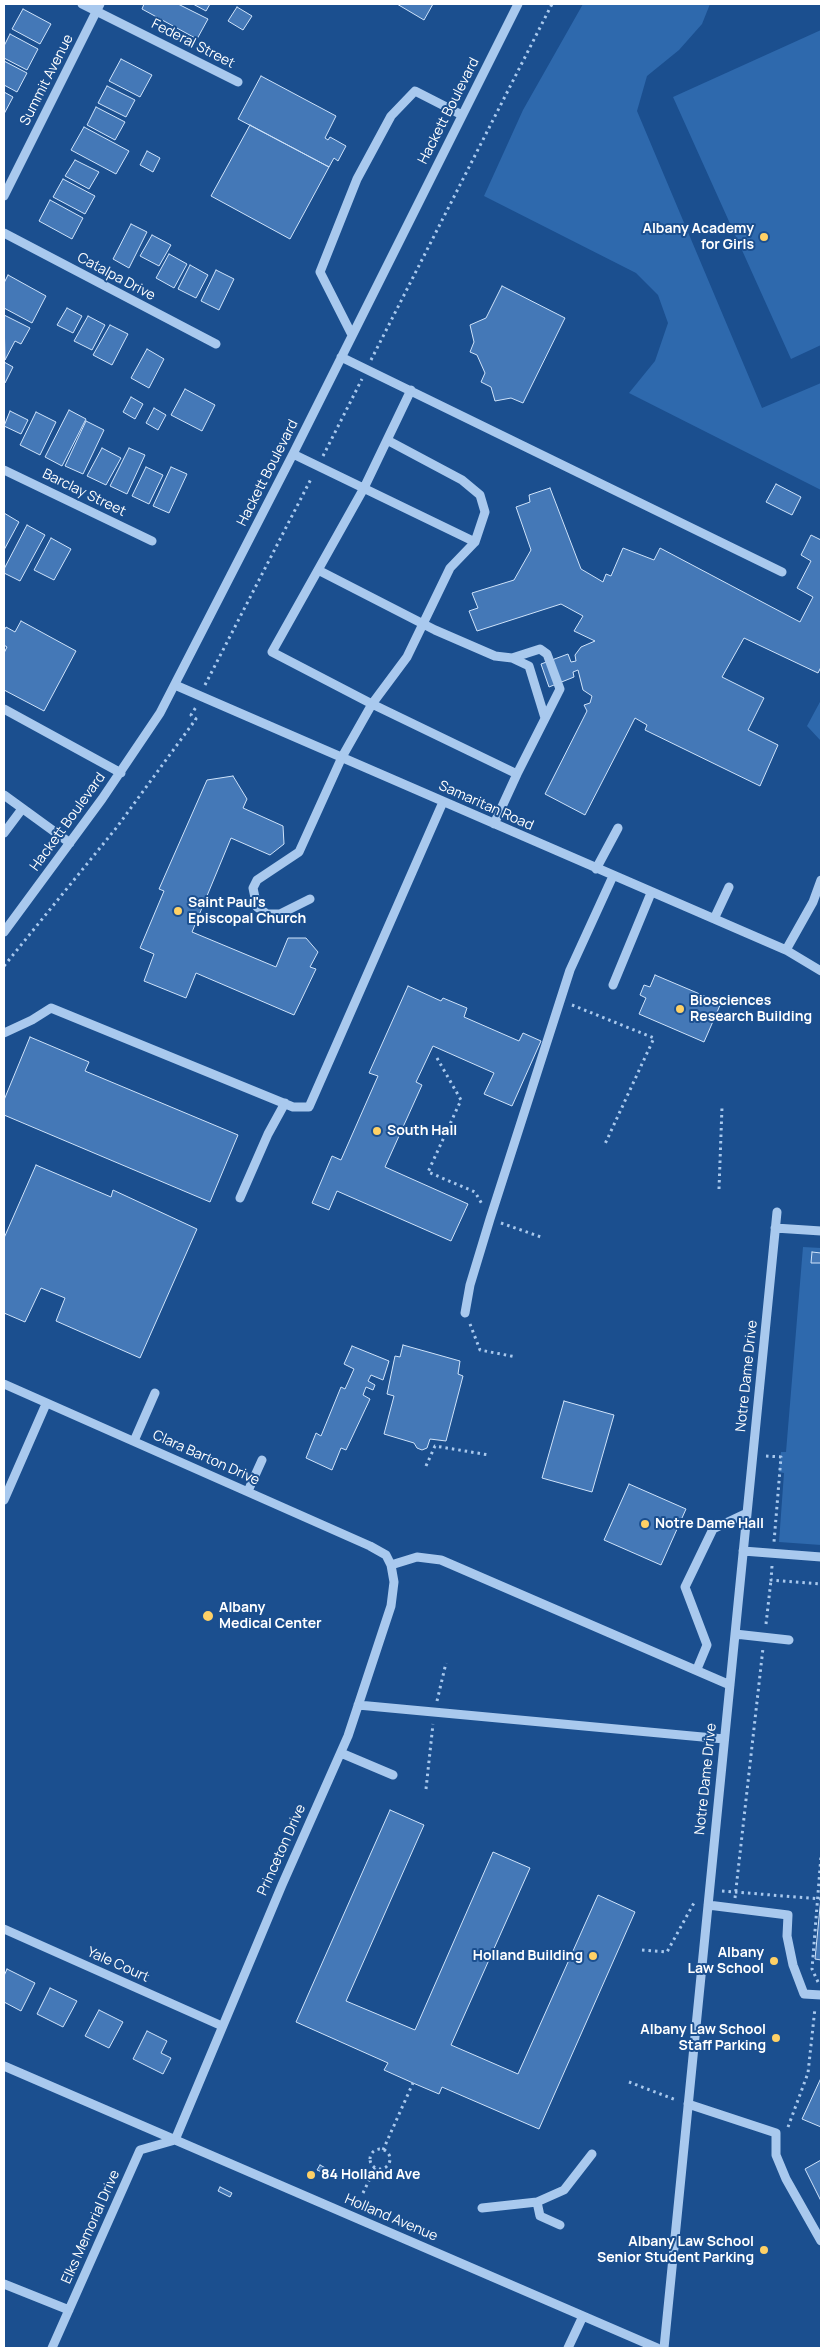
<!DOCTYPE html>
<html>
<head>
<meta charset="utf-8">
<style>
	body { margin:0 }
	#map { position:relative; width:825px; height:2352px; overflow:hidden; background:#1b4f8f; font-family:Manrope,sans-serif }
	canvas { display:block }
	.frame { position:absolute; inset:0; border:5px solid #fff; pointer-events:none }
</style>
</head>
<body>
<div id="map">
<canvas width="825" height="2352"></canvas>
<div class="frame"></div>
</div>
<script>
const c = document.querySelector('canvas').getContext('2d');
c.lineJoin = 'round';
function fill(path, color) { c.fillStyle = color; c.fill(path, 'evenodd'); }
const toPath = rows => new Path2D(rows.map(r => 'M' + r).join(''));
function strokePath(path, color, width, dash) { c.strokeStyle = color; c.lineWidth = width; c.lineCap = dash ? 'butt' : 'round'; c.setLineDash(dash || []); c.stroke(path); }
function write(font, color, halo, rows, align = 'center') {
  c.font = font + ' Manrope,sans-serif'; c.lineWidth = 4; c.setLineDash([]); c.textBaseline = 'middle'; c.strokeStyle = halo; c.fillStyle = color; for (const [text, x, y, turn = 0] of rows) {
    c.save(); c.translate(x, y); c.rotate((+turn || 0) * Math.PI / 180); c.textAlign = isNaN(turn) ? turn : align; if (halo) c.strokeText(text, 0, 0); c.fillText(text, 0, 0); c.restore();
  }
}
fill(toPath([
	[583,4,710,4,702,24,679,50,647,76,637,111,762,408,821,383,821,490,629,393,655,361,668,323,658,295,636,273,484,196,523,110],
	[821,30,821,345,791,359,673,97],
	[821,700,821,741,807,726],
	[803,1247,821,1248,821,1545,779,1542,784,1473,779,1472,781,1452,786,1452]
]), '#2e69ad');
const building = toPath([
	[144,4,178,4,208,19,197,39,142,9,144,4],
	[193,4,210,4,206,11,193,4],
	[397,4,433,4,424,20,397,4],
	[237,7,252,16,243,30,228,21,237,7],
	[23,9,51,24,40,44,12,29,23,9],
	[10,34,38,49,27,70,4,58,4,46,10,34],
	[121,59,152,75,140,97,109,81,121,59],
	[4,61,27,73,17,92,4,85,4,61],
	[261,76,336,116,325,138,328,140,330,137,346,146,338,161,334,158,329,167,238,119,261,76],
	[107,86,135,100,126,117,98,103,107,86],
	[4,92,13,97,4,114,4,92],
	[96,107,125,122,115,140,87,125,96,107],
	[250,125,329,167,290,239,211,196,250,125],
	[84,127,129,151,116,174,71,150,84,127],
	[147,151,160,158,153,172,140,165,147,151],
	[75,160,99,172,89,189,65,176,75,160],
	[63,179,95,196,85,214,53,197,63,179],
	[50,200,83,218,72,239,39,221,50,200],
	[131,224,147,232,129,268,113,259,131,224],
	[152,235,171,245,159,266,140,256,152,235],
	[169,254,187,264,174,288,156,278,169,254],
	[190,265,208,275,196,298,178,289,190,265],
	[216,270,234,279,219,310,201,301,216,270],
	[8,275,46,296,32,323,4,308,4,283,8,275],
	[502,286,565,318,523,403,511,398,495,401,491,387,481,382,485,373,477,355,470,352,474,342,470,325,486,318,502,286],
	[67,308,82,316,73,333,57,325,67,308],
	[4,315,30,328,21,344,15,341,5,360,4,315],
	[88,316,105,325,92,350,74,341,88,316],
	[110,325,128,334,112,365,93,355,110,325],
	[147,349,164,359,149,388,131,378,147,349],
	[4,362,13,367,5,383,4,383,4,362],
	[185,389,215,405,202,431,171,415,185,389],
	[131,397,143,404,135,419,123,412,131,397],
	[154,408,166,415,158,430,146,423,154,408],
	[69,410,86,419,62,466,45,457,69,410],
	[10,411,28,420,21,434,4,426,10,411],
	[36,412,56,422,40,455,20,445,36,412],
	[86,421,104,430,83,474,65,466,86,421],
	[102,448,121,458,106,485,87,476,102,448],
	[129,448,145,455,127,494,110,486,129,448],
	[146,467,163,475,149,504,132,496,146,467],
	[171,467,187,474,169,513,153,506,171,467],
	[776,484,801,497,792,515,766,502,776,484],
	[550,488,581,569,603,582,606,574,611,576,623,548,654,560,660,548,800,622,813,597,797,588,811,561,801,555,811,535,821,540,821,667,818,673,744,638,722,677,764,698,748,730,778,745,760,786,645,730,647,725,635,718,585,815,545,794,587,711,584,705,590,703,592,696,583,690,578,670,573,672,574,677,549,687,541,664,568,654,571,662,576,661,575,655,581,647,595,641,574,631,583,616,561,604,477,631,469,611,478,608,472,593,514,580,531,550,516,507,530,502,529,495,550,488],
	[4,513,19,522,4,550,4,513],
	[27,525,45,535,20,581,4,573,4,569,27,525],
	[51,538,71,549,54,580,34,570,51,538],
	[21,621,76,651,44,711,4,690,4,653,7,647,4,645,4,631,6,627,15,632,21,621],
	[233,776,247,799,243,808,283,826,284,844,270,855,231,838,192,932,276,967,288,938,306,938,318,952,310,967,316,969,294,1015,196,973,186,998,144,981,154,954,140,948,164,891,159,889,207,780,233,776],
	[655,975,721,1003,704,1042,639,1014,646,998,640,995,644,985,650,987,655,975],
	[408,986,441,1001,443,998,467,1008,464,1017,519,1041,523,1033,541,1041,512,1106,484,1094,494,1073,433,1046,416,1082,422,1085,385,1167,468,1204,451,1241,337,1191,329,1210,312,1203,332,1156,341,1160,378,1076,369,1073,408,986],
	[30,1037,89,1062,85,1071,238,1135,210,1202,4,1115,4,1100,30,1037],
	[36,1165,111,1197,113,1190,197,1229,140,1358,56,1321,65,1298,41,1288,25,1322,4,1313,4,1238,36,1165],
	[812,1252,821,1253,821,1263,811,1263,812,1252],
	[403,1345,460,1361,458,1374,463,1376,446,1441,430,1439,427,1448,422,1450,417,1448,414,1443,384,1434,394,1396,387,1394,395,1356,400,1357,403,1345],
	[352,1346,389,1361,383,1380,371,1375,368,1381,375,1385,373,1390,366,1387,363,1395,370,1399,346,1450,341,1448,332,1470,306,1458,316,1433,321,1436,341,1387,345,1389,354,1369,344,1364,352,1346],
	[564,1401,614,1415,592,1492,542,1478,564,1401],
	[629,1484,686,1509,661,1565,604,1540,629,1484],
	[390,1810,424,1825,346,2001,415,2030,493,1852,530,1868,451,2045,518,2074,598,1895,635,1912,539,2129,442,2087,439,2094,413,2083,384,2070,388,2063,296,2022,390,1810],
	[821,1897,821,1960,815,1959,821,1897],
	[7,1969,35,1983,21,2011,4,2002,4,1976,7,1969],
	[50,1988,77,2001,63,2027,37,2014,50,1988],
	[99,2010,123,2022,109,2048,85,2036,99,2010],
	[147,2031,167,2041,161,2053,171,2058,163,2074,133,2059,147,2031],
	[821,2078,821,2127,802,2119,821,2078],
	[821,2160,821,2201,805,2169,821,2160],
	[320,2165,331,2171,329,2175,317,2170,320,2165],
	[220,2187,232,2193,230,2197,218,2191,220,2187]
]);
fill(building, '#4478b7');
strokePath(building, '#cfe3fa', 1);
strokePath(toPath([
	[371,360,552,4],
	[323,456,362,379],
	[205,685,312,477],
	[4,966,117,827,196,719,191,715,196,707],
	[572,1005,654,1038,605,1144],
	[437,1058,461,1100,428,1172,475,1192,482,1204],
	[719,1189,722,1107],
	[501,1223,541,1237],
	[470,1324,480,1350,516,1357],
	[766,1456,781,1457,774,1542],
	[426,1466,435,1446,489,1455],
	[772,1566,771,1580,821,1584],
	[766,1624,771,1580],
	[437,1701,446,1663],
	[426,1789,433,1724],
	[722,1891,821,1899],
	[735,1898,763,1648],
	[642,1950,667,1952,695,1901],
	[818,1982,812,1969,821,1856],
	[629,2082,676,2100],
	[788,2127,808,2073,815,2008],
	'370 2159a10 10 0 1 1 20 0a10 10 0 1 1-20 0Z',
	[383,2150,413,2083],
	[363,2193,375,2168]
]), '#a9c9ee', 3, [2.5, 4]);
strokePath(toPath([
	[82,4,238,82],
	[4,196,100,4],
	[4,233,216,344],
	[352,335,320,272,357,179,391,116,415,91,462,115],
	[341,357,782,572],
	[411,390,364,488,272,652,372,704,517,774,494,824],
	[293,454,475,542],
	[4,470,152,541],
	[318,570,435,630,495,656,512,658,540,649,547,654,560,689,517,774],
	[512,658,529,666,545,718],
	[175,685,786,950,821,971],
	[4,709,121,773],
	[4,795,70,843],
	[4,833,22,809],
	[596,869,618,828],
	[310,899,280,914,267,914,257,907,253,888,257,880,299,852,342,757,372,704,407,657,450,568,475,542,485,512,480,495,462,480,387,440],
	[714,919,729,887],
	[4,932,102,799,160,713,293,454,518,4],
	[786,950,813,902,821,880],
	[613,985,651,893],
	[4,1033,32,1020,51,1008,293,1107,309,1107,443,802],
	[240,1198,268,1134,285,1103],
	[775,1228,821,1231],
	[465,1313,470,1285,490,1219,570,970,613,876],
	[4,1384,370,1546,386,1555,391,1565,394,1582,391,1606,348,1736,282,1885,175,2140,140,2150,52,2348],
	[134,1441,155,1393],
	[248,1491,262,1460],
	[4,1500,46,1404],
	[743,1551,821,1557],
	[391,1565,417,1557,441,1560,730,1685],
	[735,1634,789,1640],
	[697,1669,707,1645,685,1587,713,1529,747,1513],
	[358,1705,724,1739],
	[341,1753,393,1775],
	[708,1905,788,1915,787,1936,793,1965,804,1994,821,1995],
	[4,1929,222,2026],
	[4,2066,657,2348],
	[688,2104,776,2133,776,2155,786,2179,821,2241],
	[537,2202,540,2216,560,2225],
	[482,2208,537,2202,564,2190,592,2154],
	[4,2284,69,2310],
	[568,2348,583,2316],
	[664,2348,777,1212]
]), '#a9c9ee', 9);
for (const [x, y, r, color] of [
	[764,237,5,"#ffd166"],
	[178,911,5,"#ffd166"],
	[680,1009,5,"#ffd166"],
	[377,1131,5,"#ffd166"],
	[645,1524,5,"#ffd166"],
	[208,1616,6,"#ffd166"],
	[593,1956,5,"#ffd166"],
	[774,1961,5,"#ffd166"],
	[776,2038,5,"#ffd166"],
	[311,2175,5,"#ffd166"],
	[764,2250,5,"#ffd166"]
]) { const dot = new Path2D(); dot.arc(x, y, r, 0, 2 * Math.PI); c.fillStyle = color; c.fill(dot); strokePath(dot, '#1b4f8f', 2); }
write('14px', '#fff', '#1b4f8f', [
	["Federal Street",193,44,27],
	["Summit Avenue",47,80,-63],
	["Hackett Boulevard",449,111,-63],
	["Catalpa Drive",116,277,28],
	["Hackett Boulevard",268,473,-63],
	["Barclay Street",84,493,26],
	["Samaritan Road",486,806,24],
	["Hackett Boulevard",68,822,-54],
	["Notre Dame Drive",747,1376,-84],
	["Clara Barton Drive",206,1458,24],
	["Notre Dame Drive",706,1779,-84],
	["Princeton Drive",282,1850,-66],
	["Yale Court",118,1965,24],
	["Holland Avenue",391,2218,23],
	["Elks Memorial Drive",91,2227,-66]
]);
write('bold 14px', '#fff', '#1b4f8f', [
	["Albany Academy",754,229,"right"],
	["for Girls",754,245,"right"],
	["Saint Paul's",188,903],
	["Episcopal Church",188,919],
	["Biosciences",690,1001],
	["Research Building",690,1017],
	["South Hall",387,1131],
	["Notre Dame Hall",655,1524],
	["Albany",219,1608],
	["Medical Center",219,1624],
	["Albany",764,1953,"right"],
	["Law School",764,1969,"right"],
	["Holland Building",583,1956,"right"],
	["Albany Law School",766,2030,"right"],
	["Staff Parking",766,2046,"right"],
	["84 Holland Ave",321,2175],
	["Albany Law School",754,2242,"right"],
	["Senior Student Parking",754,2258,"right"]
], 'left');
</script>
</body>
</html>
